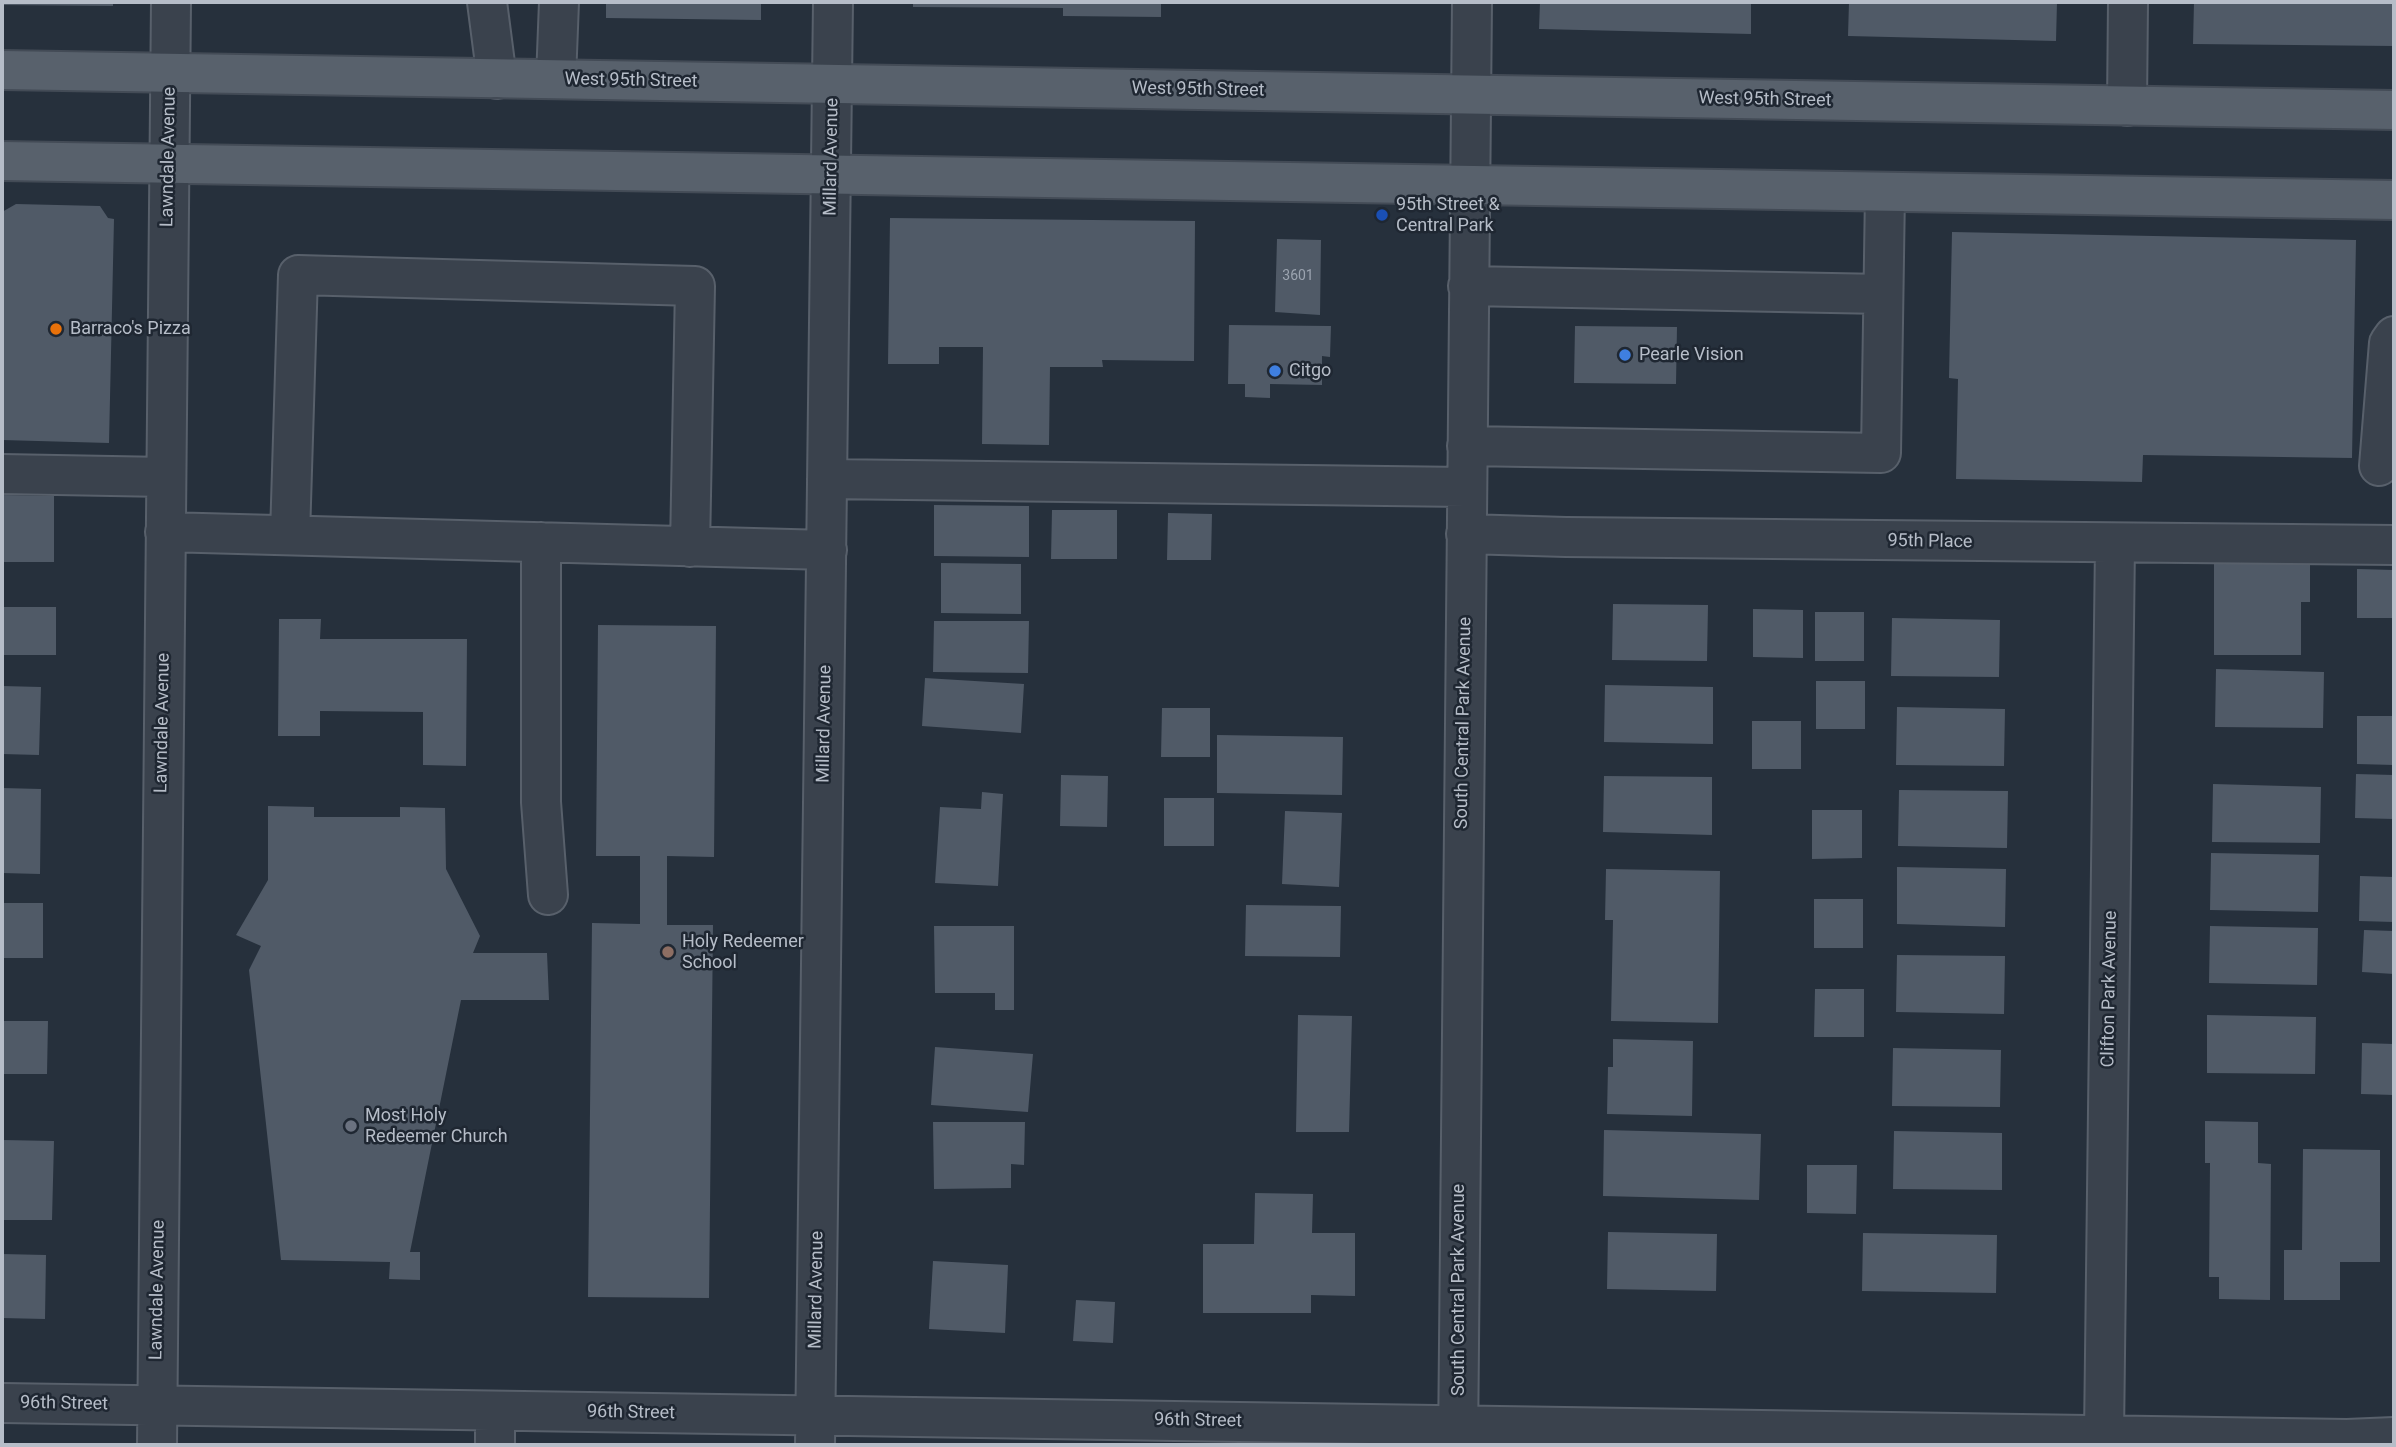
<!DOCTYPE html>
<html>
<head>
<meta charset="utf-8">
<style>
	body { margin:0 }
	#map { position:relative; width:2396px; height:1447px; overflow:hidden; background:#26303c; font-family:Roboto,sans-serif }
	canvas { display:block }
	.frame { position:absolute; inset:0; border:4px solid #b6bdc8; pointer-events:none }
</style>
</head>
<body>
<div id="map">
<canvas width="2396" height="1447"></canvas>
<div class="frame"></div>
</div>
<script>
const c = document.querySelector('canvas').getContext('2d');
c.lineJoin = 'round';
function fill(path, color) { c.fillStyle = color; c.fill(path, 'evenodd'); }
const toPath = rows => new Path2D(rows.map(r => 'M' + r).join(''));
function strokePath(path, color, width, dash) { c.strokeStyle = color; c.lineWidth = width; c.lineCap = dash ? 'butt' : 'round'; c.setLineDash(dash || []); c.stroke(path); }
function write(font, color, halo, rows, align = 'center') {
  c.font = font + ' Roboto,sans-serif'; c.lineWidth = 5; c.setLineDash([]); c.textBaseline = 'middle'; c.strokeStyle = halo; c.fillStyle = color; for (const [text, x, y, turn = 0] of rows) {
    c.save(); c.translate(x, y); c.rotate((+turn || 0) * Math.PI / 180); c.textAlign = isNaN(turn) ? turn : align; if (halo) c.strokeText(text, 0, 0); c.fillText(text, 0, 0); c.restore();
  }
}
fill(toPath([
	[2,2,113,2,113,6,2,5],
	[606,2,761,2,761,20,606,18],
	[913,2,1161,2,1161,17,1063,16,1063,8,913,7],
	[1540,2,1751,2,1751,34,1539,29],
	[1849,2,2057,2,2056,41,1848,36],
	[2194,2,2394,2,2394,46,2193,44],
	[16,204,100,206,108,218,114,219,109,443,2,440,2,212],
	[890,218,1195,221,1194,361,1102,360,1103,367,1050,367,1049,445,982,444,983,347,939,347,939,364,888,364],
	[1952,232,2356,240,2352,458,2143,455,2142,482,1956,479,1958,379,1949,378],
	[1277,239,1321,240,1320,315,1275,312],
	[1229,325,1331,326,1330,357,1322,356,1322,385,1270,384,1270,398,1245,397,1245,384,1228,384],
	[1575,326,1677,327,1676,384,1574,383],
	[2,495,54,496,54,562,2,562],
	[934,505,1029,506,1029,557,934,556],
	[1052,510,1117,510,1117,559,1051,559],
	[1168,513,1212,514,1211,560,1167,560],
	[941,563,1021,564,1021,614,941,613],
	[2214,563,2310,563,2310,602,2301,602,2301,655,2214,655],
	[2357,569,2394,570,2394,618,2357,618],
	[1613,604,1708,605,1707,661,1612,660],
	[2,607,56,607,56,655,2,655],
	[1753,609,1803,610,1803,658,1753,657],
	[1815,612,1864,612,1864,661,1815,661],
	[1892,618,2000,620,1999,677,1891,676],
	[279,619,321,619,320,639,467,639,466,766,423,765,423,712,320,711,320,736,278,736],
	[934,621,1029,621,1028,673,933,672],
	[598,625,716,626,714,857,667,856,667,925,713,925,709,1298,588,1297,592,923,640,924,640,856,596,856],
	[2216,669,2324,672,2323,728,2215,727],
	[925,678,1024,684,1021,733,922,726],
	[1816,681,1865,681,1865,729,1816,729],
	[1605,685,1713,687,1713,744,1604,742],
	[2,686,41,687,39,755,2,754],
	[1897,707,2005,709,2004,766,1896,765],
	[1162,708,1210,708,1210,757,1161,757],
	[2357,716,2394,716,2394,765,2357,764],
	[1752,721,1801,721,1801,769,1752,769],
	[1217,735,1343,737,1342,795,1217,793],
	[2356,774,2394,775,2394,819,2355,818],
	[1061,775,1108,776,1107,827,1060,826],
	[1604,776,1712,777,1712,835,1603,832],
	[2213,784,2321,787,2320,843,2212,842],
	[2,788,41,789,40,874,2,873],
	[1899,790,2008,791,2007,848,1898,846],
	[982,792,1003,794,998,886,935,883,940,807,981,809],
	[1164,798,1214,798,1214,846,1164,846],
	[268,806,314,807,314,817,400,817,400,807,445,808,446,869,480,936,473,953,547,953,549,1000,461,1000,410,1252,420,1252,420,1280,389,1279,390,1262,281,1260,249,970,261,946,236,935,268,880],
	[1812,810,1862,810,1862,858,1812,859],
	[1285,811,1342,813,1339,887,1282,884],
	[2211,853,2319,855,2318,912,2210,910],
	[1897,867,2006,869,2005,927,1897,924],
	[1606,869,1720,871,1718,1023,1611,1021,1613,920,1605,920],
	[2360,876,2394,877,2394,922,2359,921],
	[1814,899,1863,899,1863,948,1814,948],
	[2,903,43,903,43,958,2,958],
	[1246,905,1341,906,1340,957,1245,956],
	[934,926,1014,926,1014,1010,995,1010,995,993,935,993],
	[2210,926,2318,928,2317,985,2209,983],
	[2364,930,2394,931,2394,974,2362,972],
	[1897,955,2005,956,2004,1014,1896,1012],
	[1815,989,1864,989,1864,1037,1814,1037],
	[1298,1015,1352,1016,1349,1132,1296,1132],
	[2207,1015,2316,1017,2315,1074,2207,1073],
	[2,1021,48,1021,47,1074,2,1074],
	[1613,1039,1693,1041,1692,1116,1607,1114,1608,1067,1613,1067],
	[2362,1043,2394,1044,2394,1095,2361,1094],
	[935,1047,1033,1054,1028,1112,931,1105],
	[1893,1048,2001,1050,2000,1107,1892,1106],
	[2205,1121,2258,1122,2258,1163,2271,1164,2270,1300,2219,1299,2219,1277,2209,1277,2210,1163,2205,1163],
	[933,1122,1025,1122,1024,1165,1011,1164,1011,1188,934,1189],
	[1604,1130,1761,1134,1759,1200,1603,1196],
	[1894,1131,2002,1133,2002,1190,1893,1189],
	[2,1140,54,1141,52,1220,2,1220],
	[2303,1149,2380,1150,2380,1262,2340,1262,2340,1300,2284,1300,2284,1250,2302,1250],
	[1807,1165,1857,1165,1856,1214,1807,1213],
	[1255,1193,1313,1194,1312,1233,1355,1233,1355,1296,1311,1295,1311,1313,1203,1313,1203,1244,1254,1244],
	[1608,1232,1717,1234,1716,1291,1607,1289],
	[1863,1233,1997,1235,1996,1293,1862,1291],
	[2,1254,46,1255,45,1319,2,1318],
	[933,1261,1008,1265,1005,1333,929,1329],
	[1076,1300,1115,1302,1113,1343,1073,1341]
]), '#505a67');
const minor = toPath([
	[487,2,497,79],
	[556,79,559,2],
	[2127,106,2128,2],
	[1468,286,1883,294],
	[1467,446,1881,453,1885,192],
	[2379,466,2389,343,2394,336],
	[2,474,166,477],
	[827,479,1466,487],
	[165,532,827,550],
	[1466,534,1566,537,2394,545],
	[290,535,298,275,695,286,690,547],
	[541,542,541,802,548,895],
	[2,1403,2347,1439,2394,1437],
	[2104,1434,2115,544],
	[157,1445,171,2],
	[495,1445,495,1411],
	[815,1445,833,2],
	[1458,1445,1472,2]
]);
const major = toPath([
	[2,70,2394,110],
	[2,161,2394,200]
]);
strokePath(minor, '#58606b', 42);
strokePath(major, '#434b56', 42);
strokePath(minor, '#3a424d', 38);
strokePath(major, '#58616c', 38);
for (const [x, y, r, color] of [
	[1382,215,7,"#1a4fb4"],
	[56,329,7,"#e8710a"],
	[1625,355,7,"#3f7fe0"],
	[1275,371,7,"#3f7fe0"],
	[668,952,7,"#8d6e63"],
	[351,1126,7,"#6b7280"]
]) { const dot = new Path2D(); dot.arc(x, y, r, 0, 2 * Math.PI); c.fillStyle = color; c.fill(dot); strokePath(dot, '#1f2732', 2.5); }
write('14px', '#9ca4b0', null, [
	["3601",1298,276]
]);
write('18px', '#b6bdc8', '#1f2732', [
	["West 95th Street",631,81,1],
	["West 95th Street",1198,90,1],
	["West 95th Street",1765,100,1],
	["Lawndale Avenue",169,157,-89],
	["Millard Avenue",832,157,-89],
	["95th Place",1930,542,1],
	["Lawndale Avenue",163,723,-89],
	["South Central Park Avenue",1464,723,-89],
	["Millard Avenue",825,724,-89],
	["Clifton Park Avenue",2110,989,-89],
	["Lawndale Avenue",158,1290,-89],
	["Millard Avenue",817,1290,-89],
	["South Central Park Avenue",1459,1290,-90],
	["96th Street",64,1404,1],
	["96th Street",631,1413,1],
	["96th Street",1198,1421,1]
]);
write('18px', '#b6bdc8', '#1f2732', [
	["95th Street &",1396,205],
	["Central Park",1396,226],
	["Barraco's Pizza",70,329],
	["Pearle Vision",1639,355],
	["Citgo",1289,371],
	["Holy Redeemer",682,942],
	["School",682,963],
	["Most Holy",365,1116],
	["Redeemer Church",365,1137]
], 'left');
</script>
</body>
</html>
